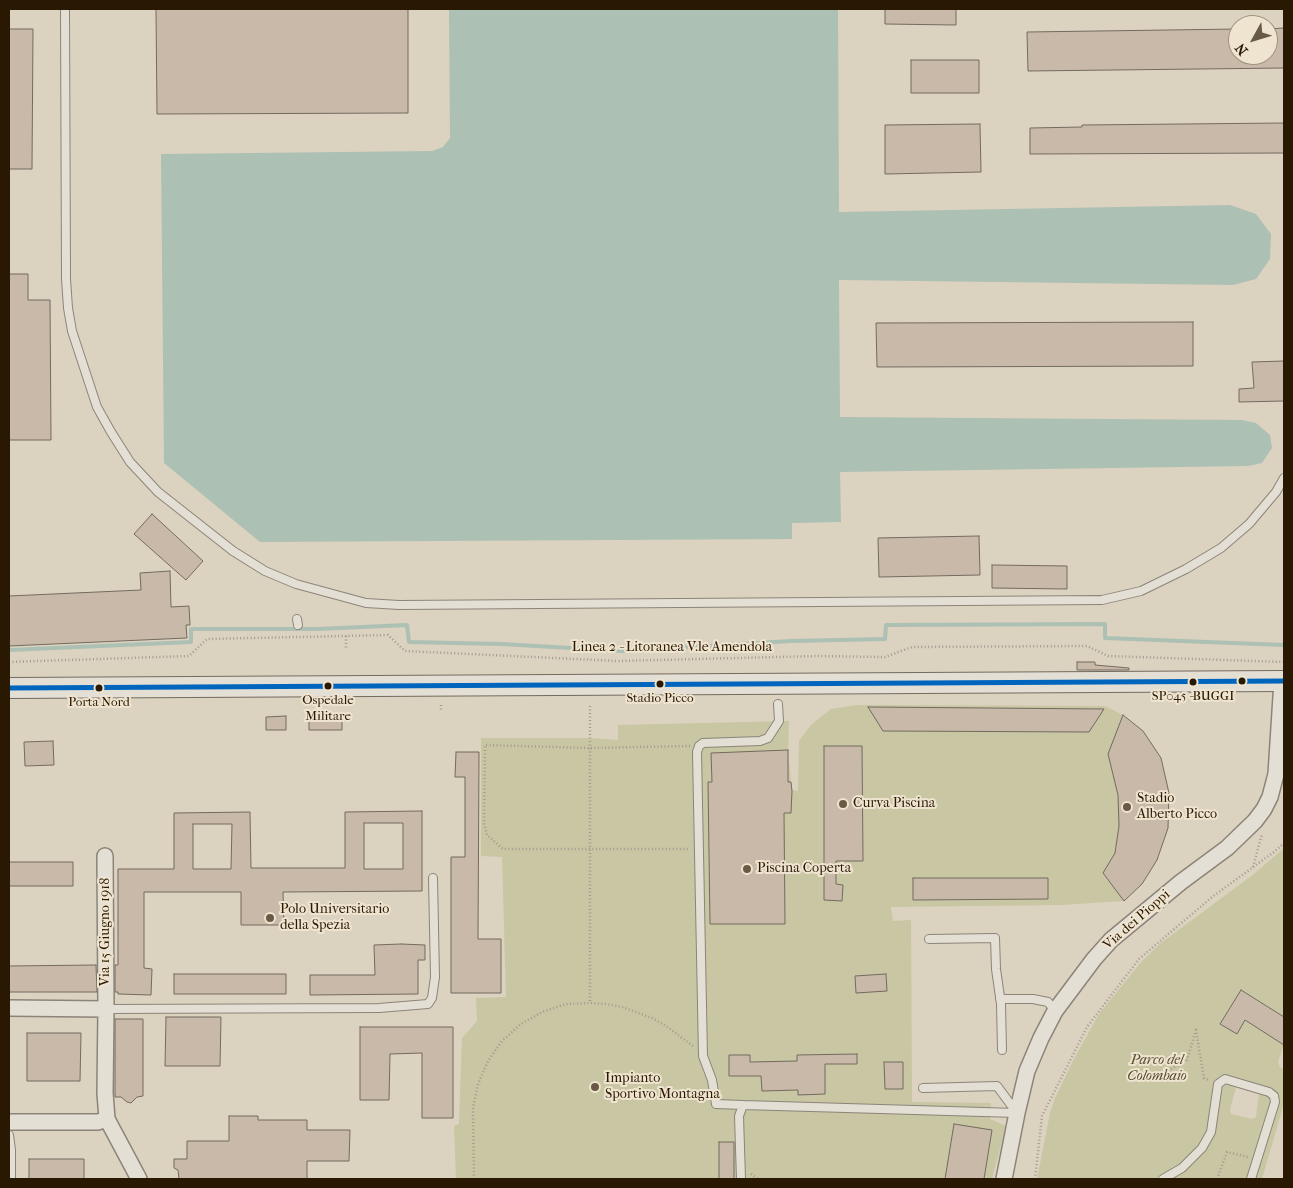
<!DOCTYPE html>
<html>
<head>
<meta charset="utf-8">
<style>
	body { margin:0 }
	#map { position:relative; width:1293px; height:1188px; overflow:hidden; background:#dcd2c0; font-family:"IM FELL French Canon",serif }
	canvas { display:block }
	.frame { position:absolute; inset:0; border:10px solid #2a1902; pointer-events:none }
	.north { position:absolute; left:1228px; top:15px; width:50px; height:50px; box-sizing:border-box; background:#efe4cf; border:1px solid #a0937d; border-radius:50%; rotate:231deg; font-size:14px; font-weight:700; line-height:20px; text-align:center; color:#2a1902 }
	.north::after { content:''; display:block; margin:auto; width:18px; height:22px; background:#685a44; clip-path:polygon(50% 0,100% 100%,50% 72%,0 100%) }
</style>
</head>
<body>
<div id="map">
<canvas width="1293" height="1188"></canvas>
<div class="frame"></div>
<div class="north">N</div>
</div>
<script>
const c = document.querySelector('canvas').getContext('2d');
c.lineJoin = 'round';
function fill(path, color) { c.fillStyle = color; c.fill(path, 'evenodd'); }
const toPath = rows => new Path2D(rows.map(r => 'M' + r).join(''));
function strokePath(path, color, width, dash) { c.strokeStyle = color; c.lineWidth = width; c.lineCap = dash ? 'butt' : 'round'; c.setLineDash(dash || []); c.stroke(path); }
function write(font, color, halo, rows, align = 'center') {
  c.font = font + ' "IM FELL French Canon",serif'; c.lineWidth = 4; c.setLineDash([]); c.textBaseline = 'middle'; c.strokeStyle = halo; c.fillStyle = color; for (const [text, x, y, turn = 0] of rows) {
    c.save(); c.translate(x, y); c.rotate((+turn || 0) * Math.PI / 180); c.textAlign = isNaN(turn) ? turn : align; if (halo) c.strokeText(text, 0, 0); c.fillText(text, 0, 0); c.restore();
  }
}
fill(toPath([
	[857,705,1105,706,1123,715,1143,731,1161,758,1169,793,1168,828,1157,860,1142,884,1124,901,1061,905,891,907,893,921,911,920,912,1102,991,1103,990,1119,1006,1126,992,1179,456,1179,454,1126,459,1124,462,1038,477,1021,476,998,506,997,502,857,481,856,481,738,590,738,618,740,618,725,789,721,788,751,792,790,798,791,799,741,811,725,831,709],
	[1284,848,1284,1044,1278,1062,1280,1067,1284,1070,1284,1103,1262,1179,1037,1179,1050,1113,1055,1098,1075,1057,1099,1014,1141,962,1161,943,1254,874],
	[1241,990,1284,1017,1271,1037,1245,1020,1237,1034,1220,1024],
	[1236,1087,1259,1094,1256,1117,1252,1119,1231,1114,1230,1110]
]), '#c8c6a3');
fill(toPath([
	[449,9,838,9,839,212,1230,205,1256,214,1271,234,1270,259,1256,279,1233,285,839,280,840,417,1242,420,1256,423,1270,435,1272,448,1262,463,1248,466,840,472,841,522,792,523,792,539,260,542,164,463,161,154,432,151,443,147,450,138]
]), '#acc0b3');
strokePath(toPath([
	[9,650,191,642,191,629,317,629,407,625,409,642,501,644,623,651,791,641,885,639,886,625,1105,624,1105,638,1284,645]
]), '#acc0b3', 4);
const building = toPath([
	[156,9,408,9,408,113,157,114,156,9],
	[885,9,956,9,956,25,885,24,885,9],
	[1284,28,1284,68,1028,71,1027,32,1238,29,1238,55,1268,55,1268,29,1284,28],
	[9,29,33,29,32,169,9,169,9,29],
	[911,60,979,60,979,93,911,93,911,60],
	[1284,123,1284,153,1030,154,1030,128,1082,127,1082,125,1284,123],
	[980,124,981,172,885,174,885,125,980,124],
	[9,274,28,274,28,300,50,300,51,440,9,440,9,274],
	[1193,322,1193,366,877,367,876,323,1193,322],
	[1284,361,1284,401,1239,402,1239,389,1254,388,1252,362,1284,361],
	[152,514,203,561,186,580,134,534,152,514],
	[979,536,980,575,879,577,878,538,979,536],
	[992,565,1067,566,1067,589,992,588,992,565],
	[170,571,171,607,189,606,190,625,186,625,187,638,9,646,9,596,141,590,140,573,170,571],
	[1077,662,1095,662,1095,665,1129,668,1129,670,1077,670,1077,662],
	[868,707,1104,709,1089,732,883,731,868,707],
	[1123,715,1143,731,1161,758,1169,793,1168,828,1157,860,1142,884,1124,901,1103,873,1115,853,1119,826,1118,795,1108,754,1123,715],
	[286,716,286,730,266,730,266,717,286,716],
	[309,716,342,716,342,730,309,730,309,716],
	[53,741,54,765,25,766,24,742,53,741],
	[824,746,862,746,863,861,836,861,836,884,843,885,842,901,824,900,824,746],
	[788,750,788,782,791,782,792,791,791,813,784,813,785,924,710,924,708,782,712,782,711,753,788,750],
	[456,752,479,752,478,939,501,939,501,993,451,993,451,857,465,857,465,777,455,777,456,752],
	[422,811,422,891,283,892,284,925,241,925,241,892,144,892,144,968,152,969,151,995,118,994,118,992,115,992,115,965,118,965,118,869,174,869,174,813,250,812,251,868,345,868,345,812,422,811],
	[364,823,403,823,403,869,364,869,364,823],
	[193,824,232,824,231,869,193,869,193,824],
	[9,862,73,862,73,886,9,886,9,862],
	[913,878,1048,878,1048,899,913,900,913,878],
	[401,944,425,945,425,960,418,960,418,994,310,995,310,975,375,975,374,945,401,944],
	[96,965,97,992,9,992,9,966,96,965],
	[174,974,286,974,286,994,174,994,174,974],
	[886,974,887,991,856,993,855,976,886,974],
	[1241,990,1284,1017,1284,1045,1245,1020,1237,1034,1220,1024,1241,990],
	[166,1017,221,1017,220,1066,165,1066,166,1017],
	[115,1019,143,1019,143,1096,137,1097,131,1103,127,1102,121,1097,115,1097,115,1019],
	[360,1027,453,1027,453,1118,422,1118,422,1053,390,1054,389,1100,360,1100,360,1027],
	[27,1033,81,1033,80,1081,27,1081,27,1033],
	[857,1054,857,1064,825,1064,825,1094,798,1095,798,1090,762,1091,761,1076,729,1076,729,1055,750,1055,750,1062,797,1061,797,1055,857,1054],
	[884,1062,903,1062,903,1089,885,1089,884,1062],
	[229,1116,258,1116,258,1120,307,1120,307,1130,350,1130,349,1161,307,1161,307,1179,179,1179,178,1170,174,1168,174,1159,187,1159,187,1141,229,1141,229,1116],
	[954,1124,992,1130,984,1179,945,1179,954,1124],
	[719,1142,734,1142,734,1179,719,1179,719,1142],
	[29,1159,84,1159,84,1179,29,1179,29,1159]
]);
fill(building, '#c9b9a9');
strokePath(building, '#736b5f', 1);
const lane = toPath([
	[65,9,66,279,68,308,72,331,97,407,111,432,130,462,158,492,233,551,265,571,296,584,366,603,399,605,1102,600,1141,591,1186,569,1221,548,1249,524,1276,492,1284,478],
	[297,619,298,625],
	[929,939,995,938,996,969,1001,1004,1002,1050],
	[1000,999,1033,999,1048,1002,1055,1011],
	[106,1009,379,1008,428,1004,432,998,435,977,433,878],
	[923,1088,997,1086,1017,1113],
	[743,1105,716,1104,712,1080,703,1056,697,752,699,746,703,743,760,741,768,738,779,721,778,704],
	[9,1135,11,1150,11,1179],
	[741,1179,739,1116,743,1105,1017,1113],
	[1163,1179,1182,1168,1202,1148,1211,1132,1218,1084,1225,1079,1269,1092,1274,1096,1275,1102,1251,1179]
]);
const street = toPath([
	[105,856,106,1009],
	[9,1008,106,1009,105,1093,107,1119,139,1179],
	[9,1122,98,1122,107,1119],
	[1004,1179,1017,1113,1027,1071,1041,1038,1055,1011,1094,959,1111,940,1181,882,1227,848,1255,821,1264,809,1270,797,1276,774,1282,681]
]);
const secondary = toPath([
	[9,688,1284,681]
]);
strokePath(lane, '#8c8478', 10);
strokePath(street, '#8c8478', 18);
strokePath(secondary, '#736b5f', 22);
strokePath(toPath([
	[346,636,346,649],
	[9,662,189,656,207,639,388,635,405,651,618,661,817,656,885,657,912,647,1087,646,1108,656,1284,662],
	[441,705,441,711],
	[590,706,590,1003],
	[690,746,590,748,485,745,484,823,487,835,503,849,690,849],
	[1253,867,1262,834],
	[1171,1069,1187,1060,1196,1030,1204,1078,1209,1080],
	[751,1174,758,1179],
	[474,1179,473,1108,478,1084,488,1061,502,1041,521,1024,542,1012,566,1004,590,1003,606,1004,622,1007,652,1018,666,1026,693,1046],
	[1035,1179,1042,1116,1087,1027,1139,959,1212,897,1274,852,1284,843],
	[1217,1179,1227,1152,1248,1157]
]), '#a09a90', 2.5, [1, 2.5]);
strokePath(lane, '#e4dfd5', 8);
strokePath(street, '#e4dfd5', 15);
strokePath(secondary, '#e4dfd5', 20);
strokePath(toPath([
	[9,688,1284,681]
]), '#0065bd', 5);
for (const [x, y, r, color] of [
	[1242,681,4.5,"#2a1902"],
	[1193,682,4.5,"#2a1902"],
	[660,684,4.5,"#2a1902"],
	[328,686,4.5,"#2a1902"],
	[99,688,4.5,"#2a1902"],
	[843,804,5,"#685a44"],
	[1127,807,5,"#685a44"],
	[747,869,5,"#685a44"],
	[270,918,5,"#685a44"],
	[595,1087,5,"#685a44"]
]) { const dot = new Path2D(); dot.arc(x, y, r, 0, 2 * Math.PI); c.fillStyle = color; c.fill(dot); strokePath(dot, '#efe4cf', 2); }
write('13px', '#2a1902', '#efe4cf', [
	["SP045 -BUGGI",1193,697],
	["Stadio Picco",660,699],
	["Ospedale",328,701],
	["Militare",328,717],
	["Porta Nord",99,703]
]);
write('14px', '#2a1902', '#efe4cf', [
	["Linea 2 - Litoranea V.le Amendola",672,648],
	["Via dei Pioppi",1137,920,-41],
	["Via 15 Giugno 1918",106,932,-90]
]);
write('14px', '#2a1902', '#efe4cf', [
	["Stadio",1137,799],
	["Alberto Picco",1137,815],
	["Curva Piscina",853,804],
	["Piscina Coperta",757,869],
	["Polo Universitario",280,910],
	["della Spezia",280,926],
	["Impianto",605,1079],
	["Sportivo Montagna",605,1095]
], 'left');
write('italic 14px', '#544a2b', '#efe4cf', [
	["Parco del",1157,1061],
	["Colombaio",1157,1077]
]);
</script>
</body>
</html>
